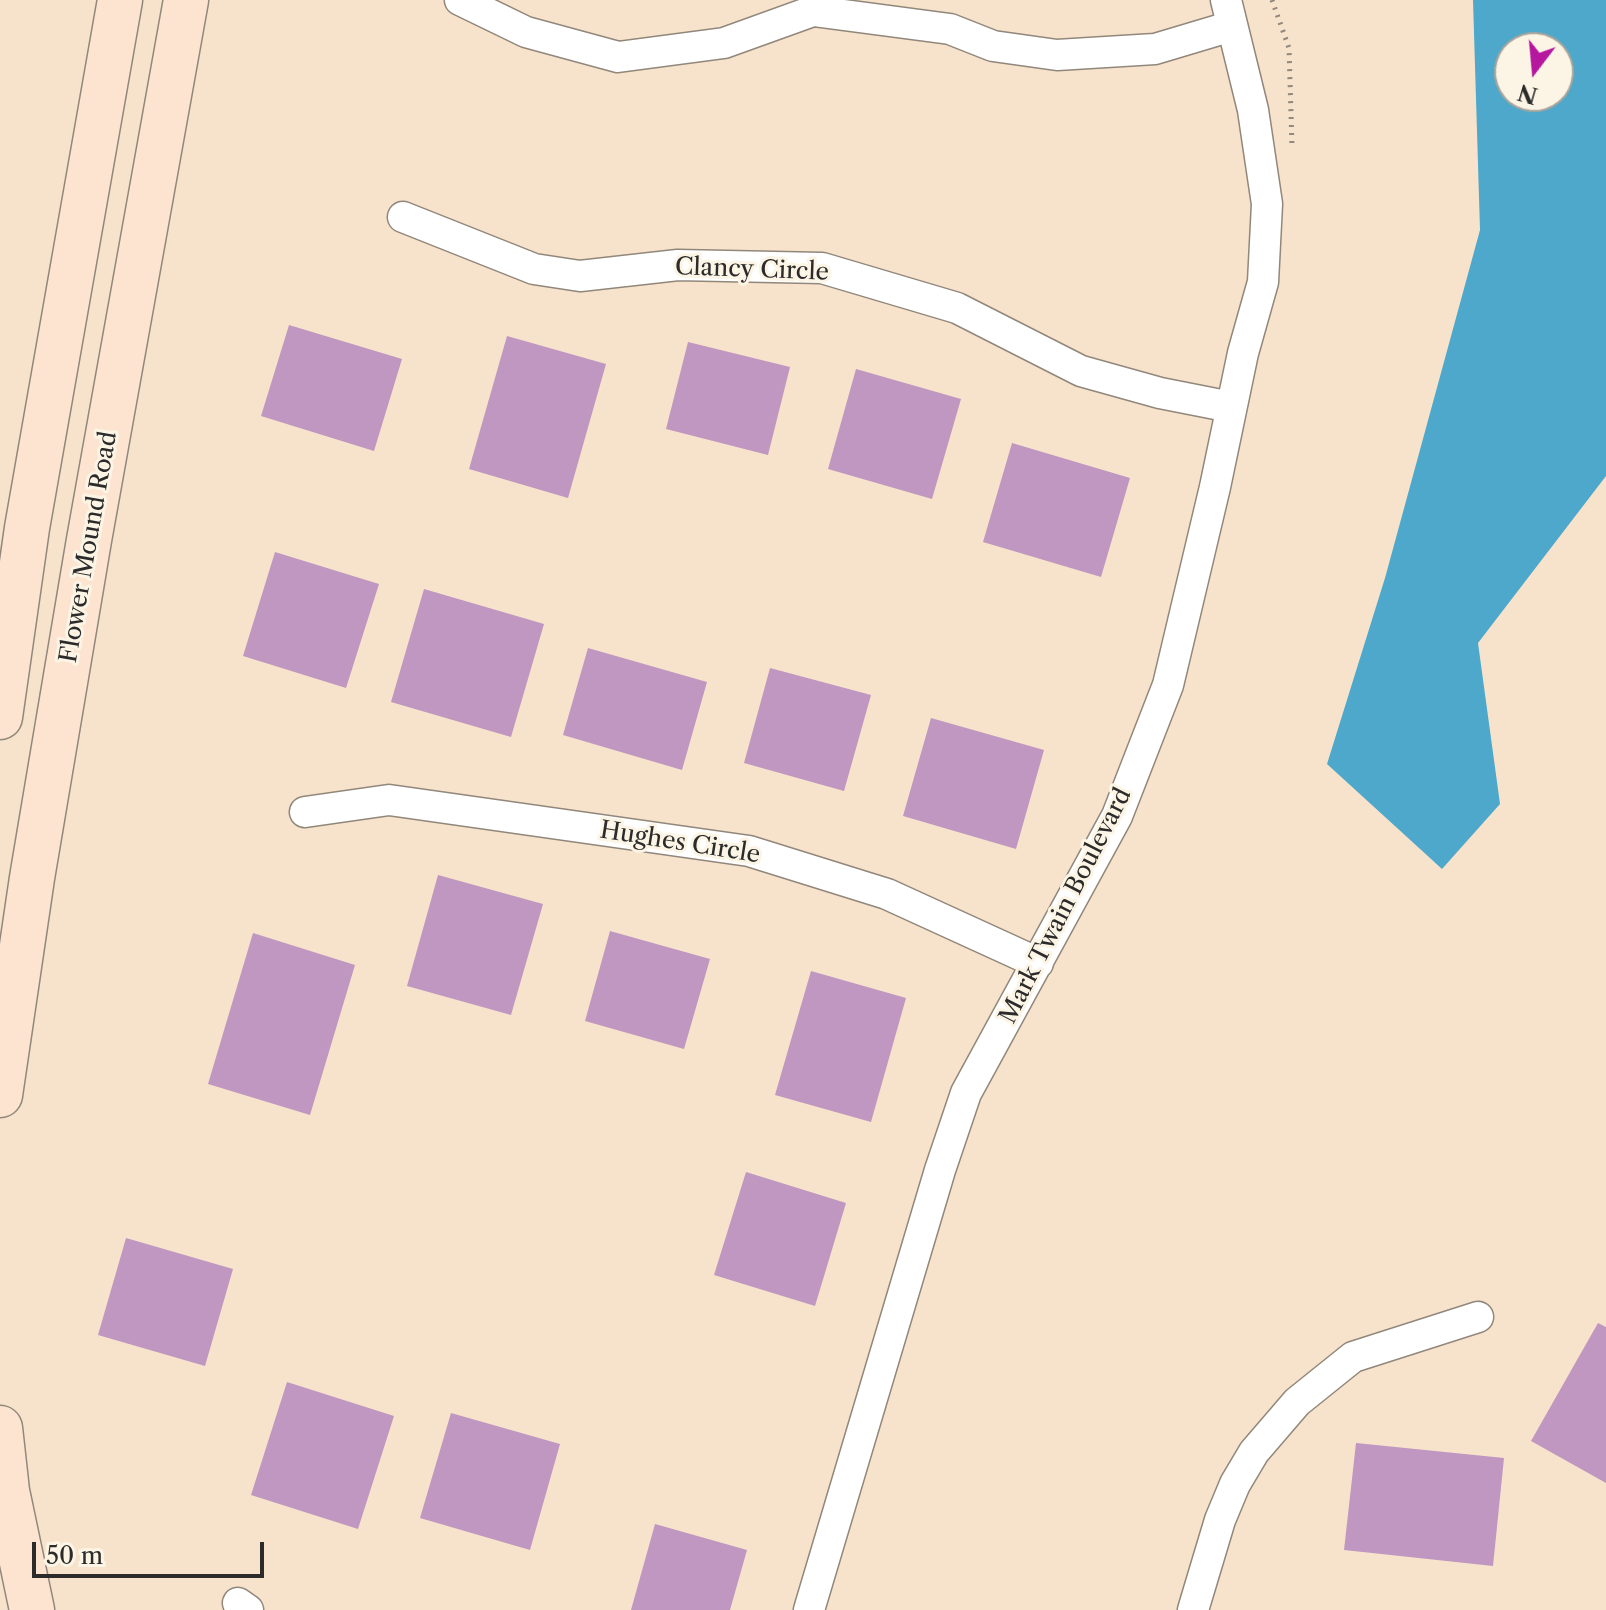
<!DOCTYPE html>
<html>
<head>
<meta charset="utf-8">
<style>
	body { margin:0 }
	#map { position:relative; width:1606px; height:1610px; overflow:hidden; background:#f7e3cb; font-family:"Libre Caslon Text",serif }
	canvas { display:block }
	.north { position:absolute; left:1494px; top:32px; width:80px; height:80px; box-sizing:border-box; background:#fcf5e5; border:2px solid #a8a49b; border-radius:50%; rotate:196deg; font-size:22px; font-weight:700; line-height:32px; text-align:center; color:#2b2b2b }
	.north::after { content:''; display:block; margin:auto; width:28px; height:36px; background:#b5179e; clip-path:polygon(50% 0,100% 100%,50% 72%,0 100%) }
	.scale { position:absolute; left:32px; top:1542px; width:232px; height:36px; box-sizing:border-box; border:4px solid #2b2b2b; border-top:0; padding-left:10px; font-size:24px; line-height:28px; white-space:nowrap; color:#2b2b2b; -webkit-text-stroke:6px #fcf5e5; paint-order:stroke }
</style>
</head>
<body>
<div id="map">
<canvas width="1606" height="1610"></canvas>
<div class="north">N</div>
<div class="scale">50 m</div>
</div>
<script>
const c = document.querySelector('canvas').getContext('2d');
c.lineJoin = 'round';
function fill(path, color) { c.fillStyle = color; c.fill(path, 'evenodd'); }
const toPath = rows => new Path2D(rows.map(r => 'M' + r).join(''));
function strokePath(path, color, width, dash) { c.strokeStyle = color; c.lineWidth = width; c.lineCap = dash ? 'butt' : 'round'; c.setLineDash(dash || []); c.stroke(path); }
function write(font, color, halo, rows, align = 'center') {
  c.font = font + ' "Libre Caslon Text",serif'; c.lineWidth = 6; c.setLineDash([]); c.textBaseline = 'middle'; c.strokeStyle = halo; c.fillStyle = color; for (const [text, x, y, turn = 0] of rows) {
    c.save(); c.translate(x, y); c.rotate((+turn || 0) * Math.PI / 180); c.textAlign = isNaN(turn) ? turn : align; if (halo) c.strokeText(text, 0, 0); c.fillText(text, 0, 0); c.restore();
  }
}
fill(toPath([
	[1473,0,1606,0,1606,476,1478,643,1500,804,1442,869,1327,764,1385,578,1480,230],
	[1510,48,1558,48,1558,96,1510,96]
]), '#4da8cb');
fill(toPath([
	[289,325,402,359,374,451,261,416],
	[507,336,606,364,568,498,469,469],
	[688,342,790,367,768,455,666,429],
	[856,369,961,399,932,499,828,469],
	[1012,443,1130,478,1101,577,983,542],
	[275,552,379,584,346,688,243,656],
	[424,589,544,624,511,737,391,702],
	[588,648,707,682,682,770,563,735],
	[770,668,871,695,844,791,744,763],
	[931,718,1044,750,1016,849,903,816],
	[438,875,543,904,511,1015,407,986],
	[610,931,710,959,684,1049,585,1021],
	[253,933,355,965,310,1115,208,1084],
	[811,971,906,998,871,1122,775,1095],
	[746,1172,846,1203,815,1306,714,1275],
	[126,1238,233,1269,205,1366,98,1335],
	[1598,1323,1606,1327,1606,1483,1531,1441],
	[287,1382,394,1416,358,1529,251,1495],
	[451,1413,560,1444,530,1550,420,1518],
	[1356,1443,1504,1458,1493,1566,1344,1550],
	[655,1524,747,1550,730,1610,631,1610]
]), '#bf97c0');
const minor = toPath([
	[460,0,526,32,618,57,724,43,813,11,950,29,993,46,1057,55,1155,49,1232,26],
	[403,217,534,269,580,276,678,265,822,268,957,308,1081,371,1160,393,1231,407],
	[305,812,389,800,749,851,887,894,1038,963],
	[238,1603,248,1610],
	[809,1610,940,1170,966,1093,1117,816,1168,685,1215,487,1243,353,1263,282,1267,204,1253,110,1226,0],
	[1193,1610,1220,1520,1235,1484,1254,1452,1297,1402,1353,1357,1478,1317]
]);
const secondary = toPath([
	[0,717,27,528,120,0],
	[0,1095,32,878,89,540,186,0],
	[0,1428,7,1491,32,1610]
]);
strokePath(minor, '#91877b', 33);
strokePath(secondary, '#91877b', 47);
strokePath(toPath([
	[1272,0,1289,48,1292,146]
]), '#91877b', 5, [2, 6]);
strokePath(minor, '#fff', 30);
strokePath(secondary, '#fde4d0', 44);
write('24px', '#2b2b2b', '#fcf5e5', [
	["Clancy Circle",752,270,2],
	["Flower Mound Road",89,547,-80],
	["Hughes Circle",680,843,9],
	["Mark Twain Boulevard",1066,906,-63]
]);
</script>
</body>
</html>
